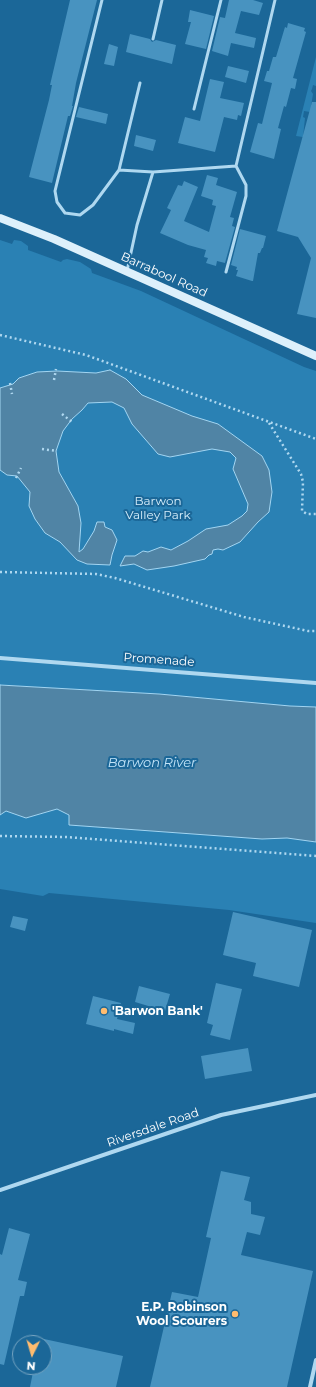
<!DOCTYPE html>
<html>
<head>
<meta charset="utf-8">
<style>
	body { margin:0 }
	#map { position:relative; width:316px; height:1387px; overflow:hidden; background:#1b6798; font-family:Montserrat,sans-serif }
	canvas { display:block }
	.north { position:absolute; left:12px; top:1335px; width:40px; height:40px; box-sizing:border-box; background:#1b6798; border:1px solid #76a4c1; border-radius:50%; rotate:185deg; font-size:11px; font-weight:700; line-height:16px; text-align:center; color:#fff }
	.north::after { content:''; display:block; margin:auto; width:14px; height:18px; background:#ffbc6f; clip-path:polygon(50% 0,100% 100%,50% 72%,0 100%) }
</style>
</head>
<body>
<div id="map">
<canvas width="316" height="1387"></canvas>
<div class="north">N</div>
</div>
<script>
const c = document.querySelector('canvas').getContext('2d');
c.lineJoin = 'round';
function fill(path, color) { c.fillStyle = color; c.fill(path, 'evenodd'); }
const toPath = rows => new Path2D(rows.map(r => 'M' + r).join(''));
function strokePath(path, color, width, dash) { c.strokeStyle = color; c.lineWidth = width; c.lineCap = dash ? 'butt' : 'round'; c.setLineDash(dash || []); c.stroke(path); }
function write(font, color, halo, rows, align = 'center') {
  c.font = font + ' Montserrat,sans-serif'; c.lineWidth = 4; c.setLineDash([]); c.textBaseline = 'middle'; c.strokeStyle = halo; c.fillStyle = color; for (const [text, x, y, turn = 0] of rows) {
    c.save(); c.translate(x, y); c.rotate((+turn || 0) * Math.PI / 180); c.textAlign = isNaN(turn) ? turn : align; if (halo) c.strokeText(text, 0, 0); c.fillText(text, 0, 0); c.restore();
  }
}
fill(toPath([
	[316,57,316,86,313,85,312,89,311,91,313,94,311,106,316,107,316,113,304,111,303,117,305,118,303,137,296,136],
	[0,240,12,244,14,240,21,241,28,246,28,250,61,262,63,260,67,259,80,262,91,269,92,273,141,291,304,367,316,371,316,707,290,706,159,694,0,685],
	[57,809,70,815,69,825,262,839,287,838,316,842,316,923,229,910,49,893,43,896,0,889,0,815,6,811,26,818]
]), '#2a81b4');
const water = toPath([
	[110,370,126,379,142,395,192,416,218,424,262,456,269,470,272,492,269,512,258,522,240,542,223,550,218,549,213,550,212,554,209,555,205,559,174,566,147,570,134,564,120,566,125,556,135,556,143,551,148,552,161,547,171,550,188,541,206,529,228,525,242,516,247,511,248,504,233,469,236,458,230,452,212,449,170,457,158,454,132,424,124,408,112,402,88,403,82,410,72,419,63,431,56,451,59,472,78,506,81,523,79,552,83,549,94,531,97,522,104,522,105,527,112,530,117,540,112,555,110,565,87,564,77,560,60,542,45,533,35,519,29,506,30,492,17,476,7,475,0,470,0,388,13,384,19,378,37,372,57,371,96,373,110,370],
	[0,685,159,694,290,706,316,707,316,842,287,838,262,839,69,825,69,815,57,809,26,818,6,811,0,815,0,685]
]);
fill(water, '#5084a5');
strokePath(water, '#a2d5f2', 1);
fill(toPath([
	[70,0,97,0,76,83,72,106,73,106,70,116,68,116,52,183,29,177,49,100,52,85,50,85],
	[229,0,253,0,263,3,259,15,241,11,235,33,256,38,254,48,231,43,228,56,212,51,220,17,225,18],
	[190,10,214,16,206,49,185,44,191,22,188,22],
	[288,23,305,28,304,31,306,32,293,78,297,79,295,89,291,88,286,107,284,106,278,128,281,129,274,159,250,152,258,123,262,124,272,83,264,81,267,71,269,71,273,57,276,57,285,27,287,28],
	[130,34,150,39,152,42,156,40,176,45,172,64,126,52],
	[109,44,118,47,114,66,104,64],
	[228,66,249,71,246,83,225,77],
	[210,79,224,82,220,98,244,103,241,116,238,115,237,120,224,117,215,152,178,143,185,117,200,121],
	[312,102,316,102,316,318,297,314,311,258,298,237,277,231],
	[79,107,108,114,106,124,76,117],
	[136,135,156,140,153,151,134,146],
	[207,175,218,178,216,185,237,192,230,217,234,218,232,226,235,227,225,263,217,261,216,266,206,263,208,258,204,257,206,250,188,245,160,233,171,210,167,208,178,185,182,186,184,181,198,187,184,221,209,232,216,206,212,205,213,200,201,196],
	[240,229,266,236,263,248,262,248,260,253,258,253,253,281,252,281,236,276,238,270,236,270,237,267,231,265],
	[233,912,312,930,299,987,253,976,256,963,223,955],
	[13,916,28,919,25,931,10,927],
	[216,983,242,989,230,1040,210,1035,213,1025,207,1023],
	[139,986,170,994,165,1011,135,1002],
	[93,996,121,1003,117,1019,135,1023,133,1034,114,1029,114,1031,86,1024],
	[248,1048,252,1071,205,1079,201,1056],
	[221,1171,250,1177,244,1200,251,1202,251,1214,265,1217,260,1235,247,1232,241,1255,313,1271,287,1387,150,1387,172,1292,198,1297,211,1238,206,1237],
	[9,1228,30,1234,18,1280,27,1282,24,1296,20,1296,4,1365,0,1364,0,1254,2,1255],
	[44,1339,123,1356,116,1387,30,1387,34,1367,44,1367]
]), '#4893c0');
strokePath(toPath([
	[0,335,86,355,316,439],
	[54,380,56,369],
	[10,383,12,394],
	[62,414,72,422],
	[269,423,301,474,303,482,302,511,307,514,316,514],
	[42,449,57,451],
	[16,478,21,468],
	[0,572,96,574,115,578,244,617,308,631,316,631],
	[0,836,66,837,316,856]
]), '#afd8f0', 2.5, [2, 3]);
strokePath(toPath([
	[102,0,55,191,57,202,65,213,80,215,93,205,119,170,140,83],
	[153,39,162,0],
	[194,109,221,0],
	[119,170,153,172,236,166],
	[127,271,137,225,153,172],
	[226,272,246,196,246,185,236,166,275,0]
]), '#afd8f0', 3);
strokePath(toPath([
	[0,658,316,683],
	[0,1190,221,1115,316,1095],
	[310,1387,316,1360]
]), '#afd8f0', 4);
strokePath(toPath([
	[0,218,54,239,316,356]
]), '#ddf0fb', 8);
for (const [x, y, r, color] of [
	[104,1011,4,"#ffbc6f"],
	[235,1314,4,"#ffbc6f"]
]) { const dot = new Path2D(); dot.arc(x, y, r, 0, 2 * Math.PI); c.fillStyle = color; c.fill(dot); strokePath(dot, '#1b6798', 1.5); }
write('12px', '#fff', '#1b6798', [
	["Barrabool Road",164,275,24],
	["Promenade",159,660,4],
	["Riversdale Road",153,1128,-19]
]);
write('12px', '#d6eefb', '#1b6798', [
	["Barwon",158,501],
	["Valley Park",158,515]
]);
write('bold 12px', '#fff', '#1b6798', [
	["'Barwon Bank'",112,1011],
	["E.P. Robinson",227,1307,"right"],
	["Wool Scourers",227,1321,"right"]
], 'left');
write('italic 13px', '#c3e4f8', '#1b6798', [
	["Barwon River",152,763]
]);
</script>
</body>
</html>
